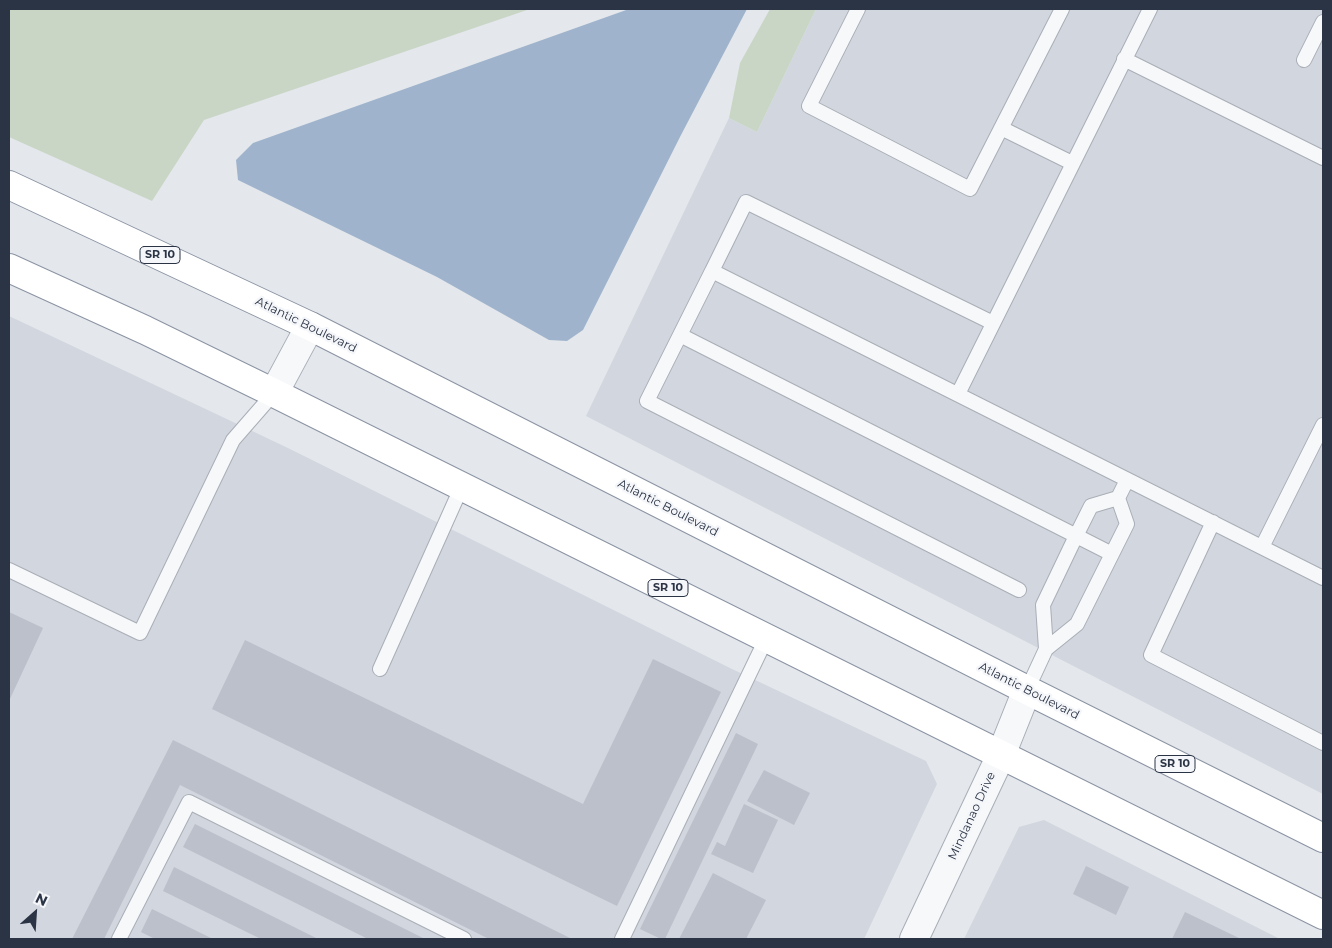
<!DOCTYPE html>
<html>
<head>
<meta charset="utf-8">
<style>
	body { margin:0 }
	#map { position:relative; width:1332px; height:948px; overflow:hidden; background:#e4e7ec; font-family:Montserrat,sans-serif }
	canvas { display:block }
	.frame { position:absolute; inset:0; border:10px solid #2b3445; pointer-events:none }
	.north { position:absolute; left:10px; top:888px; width:50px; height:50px; -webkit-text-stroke:4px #f4f6f9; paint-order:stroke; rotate:26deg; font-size:14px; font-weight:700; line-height:20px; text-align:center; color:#2b3445 }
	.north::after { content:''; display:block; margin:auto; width:18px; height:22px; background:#2b3445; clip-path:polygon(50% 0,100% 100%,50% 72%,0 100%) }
</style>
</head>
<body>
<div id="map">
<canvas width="1332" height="948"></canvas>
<div class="frame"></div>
<div class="north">N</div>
</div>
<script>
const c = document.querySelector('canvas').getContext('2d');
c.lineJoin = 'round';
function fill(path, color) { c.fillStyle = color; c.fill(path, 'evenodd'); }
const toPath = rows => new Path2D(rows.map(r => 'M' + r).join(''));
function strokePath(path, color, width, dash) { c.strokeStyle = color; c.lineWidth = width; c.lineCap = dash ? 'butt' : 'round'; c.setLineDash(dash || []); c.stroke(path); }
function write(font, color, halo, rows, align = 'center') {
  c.font = font + ' Montserrat,sans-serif'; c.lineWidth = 4.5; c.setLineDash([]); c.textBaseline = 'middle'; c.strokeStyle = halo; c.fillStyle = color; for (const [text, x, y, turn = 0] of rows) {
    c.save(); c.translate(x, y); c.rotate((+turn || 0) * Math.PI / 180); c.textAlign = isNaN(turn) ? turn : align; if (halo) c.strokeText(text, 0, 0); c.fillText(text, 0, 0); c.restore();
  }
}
fill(toPath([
	[816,9,1323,9,1323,794,586,416,729,118,757,132],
	[9,316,288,448,732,669,926,761,937,784,864,939,9,939],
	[1044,820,1280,939,964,939,1019,827]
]), '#d2d6de');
fill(toPath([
	[9,9,530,9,204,120,152,201,9,137],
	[770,9,816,9,757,132,729,118,740,63]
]), '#c9d6c5');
fill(toPath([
	[629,9,747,9,681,135,583,330,567,341,549,340,437,277,238,180,236,160,253,143]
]), '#9fb4cc');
fill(toPath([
	[9,612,43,628,9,701],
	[245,640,583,804,653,659,721,692,617,906,212,709],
	[736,733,758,744,665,939,661,939,640,929],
	[173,740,572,939,489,939,180,785,104,939,72,939],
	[764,770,810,793,794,825,747,801],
	[744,804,778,820,753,873,711,854,717,842,725,846],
	[195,824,425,939,368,939,183,847],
	[1086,866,1129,887,1116,915,1073,894],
	[174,867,318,939,261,939,163,891],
	[713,873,766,900,746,939,679,939],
	[152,909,213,939,155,939,141,932],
	[1185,912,1241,939,1172,939]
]), '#bbc0ca');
const service = toPath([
	[858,9,809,106,970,189,1062,9],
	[1124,59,1323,158],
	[1304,60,1323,22],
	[1001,128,1072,163],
	[712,271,746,202,993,323],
	[680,335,1112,554],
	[958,394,1150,9],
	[1213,522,1151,655,1323,743],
	[1262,547,1323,425],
	[9,570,140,633,233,440,274,393],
	[1019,590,647,401,712,271,1323,578],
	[1046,649,1043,605,1076,536,1091,506,1118,498],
	[380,669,462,486],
	[1027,690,1046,649,1077,624,1127,524,1118,498,1127,480],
	[119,939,189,802,464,939],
	[622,939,767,637]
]);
const minor = toPath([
	[274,393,310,326],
	[914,939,1001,755,1027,690]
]);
const trunk = toPath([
	[9,185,310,326,1027,690,1323,838],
	[9,268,145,330,274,393,1323,915]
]);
strokePath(service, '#a9aeb7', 16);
strokePath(minor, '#a9aeb7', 30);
strokePath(trunk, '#8b94a3', 30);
strokePath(service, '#f7f8fa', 14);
strokePath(minor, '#f7f8fa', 28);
strokePath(trunk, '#fff', 28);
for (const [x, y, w] of [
	[160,255,40],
	[668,588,40],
	[1175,764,40]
]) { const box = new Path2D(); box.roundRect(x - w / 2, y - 8.5, w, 17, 4); c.fillStyle = '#f4f6f9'; c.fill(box); strokePath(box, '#2b3445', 1); }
write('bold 11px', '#2b3445', null, [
	["SR 10",160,255],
	["SR 10",668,588],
	["SR 10",1175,764]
]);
write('12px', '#2b3445', '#f4f6f9', [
	["Atlantic Boulevard",306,325,26],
	["Atlantic Boulevard",668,508,27],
	["Atlantic Boulevard",1029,691,27],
	["Mindanao Drive",972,816,-65]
]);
</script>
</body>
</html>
